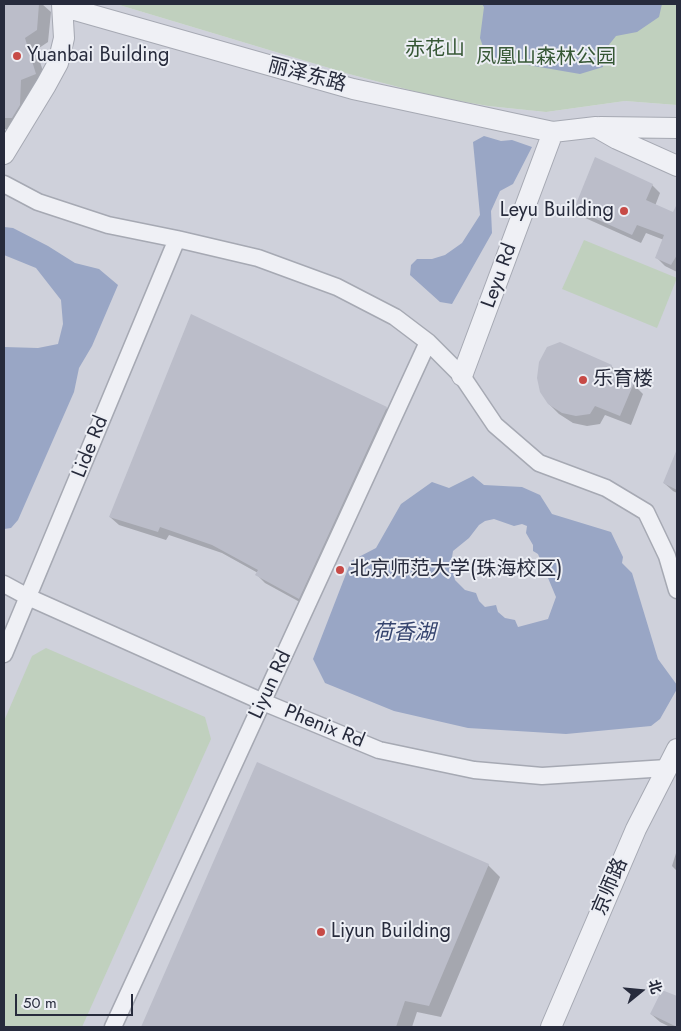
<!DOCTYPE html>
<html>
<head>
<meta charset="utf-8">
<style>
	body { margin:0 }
	#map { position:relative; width:681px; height:1031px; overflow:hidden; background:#dddfe6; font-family:Jost,"Noto Sans SC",sans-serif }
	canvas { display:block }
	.frame { position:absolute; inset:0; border:5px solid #272b3c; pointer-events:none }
	.north { position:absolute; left:616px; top:966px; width:50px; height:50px; -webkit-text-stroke:4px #eceef4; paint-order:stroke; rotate:73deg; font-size:14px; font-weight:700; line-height:20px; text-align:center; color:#272b3c }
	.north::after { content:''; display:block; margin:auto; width:18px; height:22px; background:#272b3c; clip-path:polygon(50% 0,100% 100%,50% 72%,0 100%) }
	.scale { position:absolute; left:15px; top:994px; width:118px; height:22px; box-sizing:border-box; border:2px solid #272b3c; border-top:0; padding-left:6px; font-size:15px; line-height:18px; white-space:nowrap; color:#272b3c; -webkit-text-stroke:4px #eceef4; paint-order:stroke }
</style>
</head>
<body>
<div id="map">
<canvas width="681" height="1031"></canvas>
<div class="frame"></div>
<div class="north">北</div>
<div class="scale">50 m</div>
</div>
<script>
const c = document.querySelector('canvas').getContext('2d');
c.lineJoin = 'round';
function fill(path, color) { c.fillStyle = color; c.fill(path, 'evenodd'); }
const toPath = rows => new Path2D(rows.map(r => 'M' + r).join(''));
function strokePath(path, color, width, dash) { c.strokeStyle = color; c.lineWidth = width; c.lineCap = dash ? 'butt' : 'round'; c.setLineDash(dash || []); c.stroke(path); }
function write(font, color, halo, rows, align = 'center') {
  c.font = font + ' Jost,"Noto Sans SC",sans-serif'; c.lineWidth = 4; c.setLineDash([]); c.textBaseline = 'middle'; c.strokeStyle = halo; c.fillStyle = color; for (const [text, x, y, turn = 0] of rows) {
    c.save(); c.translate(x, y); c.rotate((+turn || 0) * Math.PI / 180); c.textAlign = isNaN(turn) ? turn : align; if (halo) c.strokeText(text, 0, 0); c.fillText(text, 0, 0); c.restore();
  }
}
fill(toPath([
	[4,4,116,4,349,74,436,97,488,106,546,112,625,101,677,105,677,1027,4,1027]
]), '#cfd1db');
fill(toPath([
	[116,4,677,4,677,105,625,101,546,112,488,106,436,97,349,74],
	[584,240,677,278,657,328,562,289],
	[46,648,205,717,211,739,82,1027,4,1027,4,721,32,656]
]), '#c0d0be');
fill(toPath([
	[482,4,662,4,659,17,637,32,616,36,604,51,603,67,580,74,487,58,480,38,484,7],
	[484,136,501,141,512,140,532,147,513,184,500,191,491,211,492,233,452,304,440,302,410,275,411,265,417,259,432,259,445,255,462,243,480,215,473,142],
	[4,227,13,228,48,246,75,263,99,269,118,285,92,346,79,368,74,392,18,520,11,528,4,529,4,347,38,348,58,344,63,324,61,300,36,268,4,255],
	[473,476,484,485,522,487,540,495,552,514,611,532,623,557,622,563,632,573,658,659,677,685,677,689,660,719,651,726,566,734,468,728,394,711,325,683,313,659,351,561,376,548,401,504,432,482,449,488],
	[494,519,514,526,522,524,527,526,526,533,533,545,533,551,538,554,556,597,548,619,518,627,515,620,505,618,498,612,496,605,485,607,479,601,476,593,465,590,455,580,451,564,453,551,469,538,479,525,485,521]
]), '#99a6c5');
fill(toPath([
	[8,4,42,4,51,12,48,42,36,50,48,86,24,130,4,129,4,7,7,9],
	[652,185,660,193,655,206,676,215,677,211,677,272,665,266,657,258,664,240,646,233,641,243,583,217,575,209],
	[611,366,622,376,621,379,633,384,643,394,631,425,605,415,600,424,587,426,573,423,559,414,549,404],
	[386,408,395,417,307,606,265,583,257,575,258,573,222,553,169,535,166,540,119,525,110,517],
	[677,452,677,493,673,491,664,483],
	[258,764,488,865,500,877,441,1017,417,1012,412,1027,142,1027],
	[677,850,677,871,672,866],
	[662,991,677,998,677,1027,670,1027,660,1022,651,1014]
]), '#0003');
fill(toPath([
	[4,4,39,4,37,30,25,38,36,74,21,80,20,105,12,118,4,118],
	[595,157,653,184,646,200,673,212,677,204,677,255,671,265,655,258,664,235,637,225,632,235,574,209],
	[191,314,387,407,299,599,255,575,258,570,212,545,160,527,158,532,109,517],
	[560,342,612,365,610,372,634,383,620,416,595,406,590,414,576,416,562,413,548,404,540,392,537,378,539,362,547,347],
	[677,449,677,490,663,483],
	[257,762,489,864,429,1006,405,1001,396,1027,141,1027],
	[662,990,677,996,677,1027,650,1014]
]), '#bbbdc9');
const minor = toPath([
	[4,184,38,202,108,225,177,239,258,258,337,287,395,317,428,342,462,376,495,425,539,463,606,488,646,512,667,556,677,590],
	[4,584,28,597,263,702,379,750,474,770,542,776,667,768],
	[4,654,177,239],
	[113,1027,428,342]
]);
const tertiary = toPath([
	[64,7,353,89,553,132],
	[600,127,677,128],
	[4,154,46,85,58,63,64,38,62,4],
	[462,376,553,132,596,127,617,139,677,166],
	[551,1027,636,829,677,749]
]);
strokePath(minor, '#a6a9b3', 19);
strokePath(tertiary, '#a6a9b3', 22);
strokePath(minor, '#eff0f5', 16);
strokePath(tertiary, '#eff0f5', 20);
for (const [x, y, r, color] of [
	[17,56,5,"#c74a46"],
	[624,211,5,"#c74a46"],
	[583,380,5,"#c74a46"],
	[340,570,5,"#c74a46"],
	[321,932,5,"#c74a46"]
]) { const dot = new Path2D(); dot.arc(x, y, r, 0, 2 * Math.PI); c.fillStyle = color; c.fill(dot); strokePath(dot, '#eceef4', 2); }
write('20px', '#365735', '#eceef4', [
	["赤花山",435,50],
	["凤凰山森林公园",546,58]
]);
write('20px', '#272b3c', '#eceef4', [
	["Yuanbai Building",27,56],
	["Leyu Building",614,211,"right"],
	["乐育楼",593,380],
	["北京师范大学(珠海校区)",350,570],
	["Liyun Building",331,932]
], 'left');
write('20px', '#272b3c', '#eceef4', [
	["丽泽东路",307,76,15],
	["Leyu Rd",500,276,-70],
	["Lide Rd",91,447,-68],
	["Liyun Rd",271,685,-65],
	["Phenix Rd",324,727,22],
	["京师路",611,887,-67]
]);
write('italic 21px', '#34436d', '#eceef4', [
	["荷香湖",404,634]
]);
</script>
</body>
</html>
